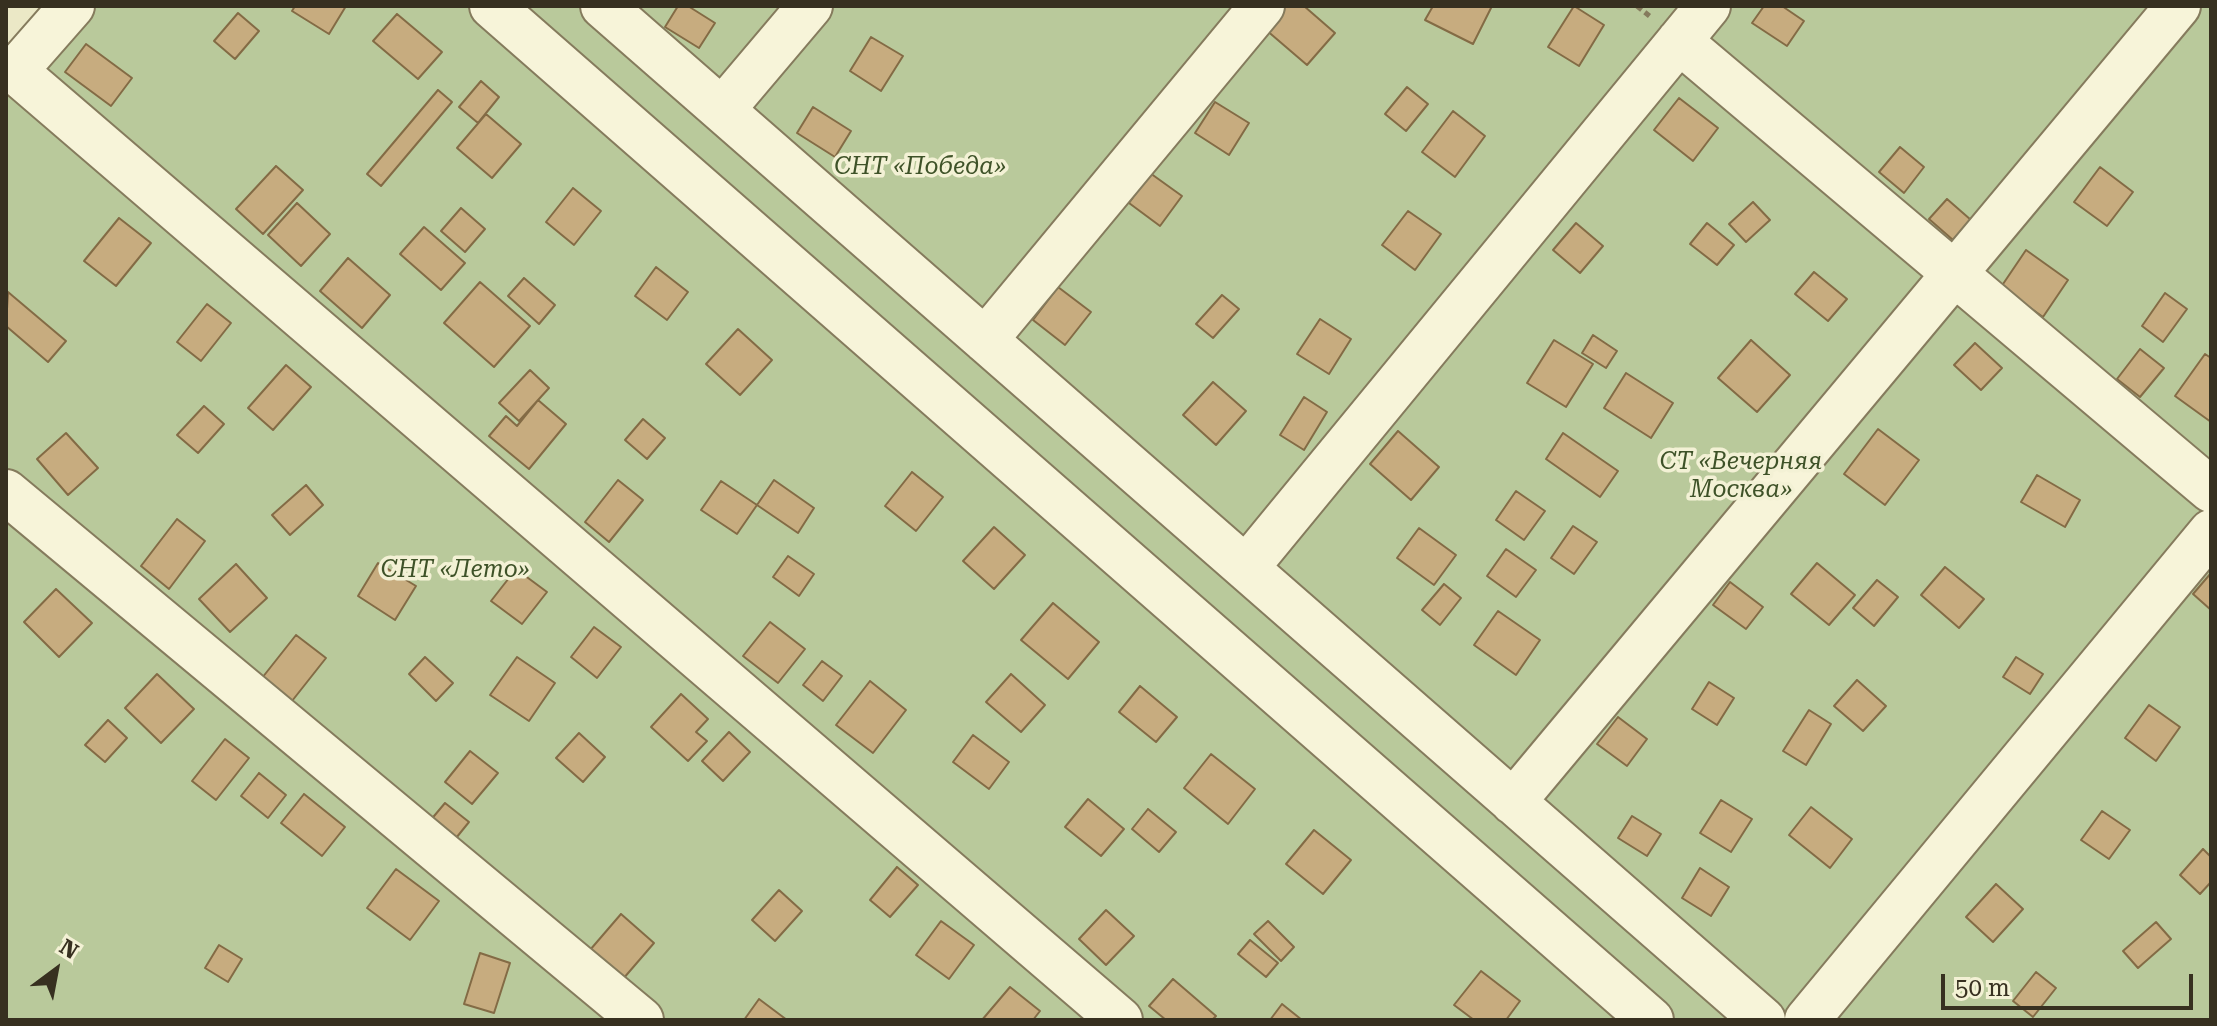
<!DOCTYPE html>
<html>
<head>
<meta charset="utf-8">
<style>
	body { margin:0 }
	#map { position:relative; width:2217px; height:1026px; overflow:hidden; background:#ebe8c6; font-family:"Roboto Serif",serif }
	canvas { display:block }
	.frame { position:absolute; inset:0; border:8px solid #373020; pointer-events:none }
	.north { position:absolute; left:16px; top:930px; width:80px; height:80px; -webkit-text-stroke:6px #f3f1d5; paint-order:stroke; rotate:32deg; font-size:22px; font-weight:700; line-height:32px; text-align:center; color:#373020 }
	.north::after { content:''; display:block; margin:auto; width:28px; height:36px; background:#373020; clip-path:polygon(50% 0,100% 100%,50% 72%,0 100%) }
	.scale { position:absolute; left:1941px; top:974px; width:252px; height:36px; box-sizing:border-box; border:4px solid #373020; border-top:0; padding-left:10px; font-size:24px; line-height:28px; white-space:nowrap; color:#373020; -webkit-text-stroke:6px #f3f1d5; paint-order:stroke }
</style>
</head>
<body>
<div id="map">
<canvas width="2217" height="1026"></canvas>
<div class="frame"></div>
<div class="north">N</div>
<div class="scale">50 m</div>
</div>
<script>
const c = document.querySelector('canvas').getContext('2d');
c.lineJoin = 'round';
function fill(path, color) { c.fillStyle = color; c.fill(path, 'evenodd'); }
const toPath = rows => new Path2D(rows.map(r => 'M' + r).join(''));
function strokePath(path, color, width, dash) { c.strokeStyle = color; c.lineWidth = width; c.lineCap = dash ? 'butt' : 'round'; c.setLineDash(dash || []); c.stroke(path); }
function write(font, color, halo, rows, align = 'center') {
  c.font = font + ' "Roboto Serif",serif'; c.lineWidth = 7; c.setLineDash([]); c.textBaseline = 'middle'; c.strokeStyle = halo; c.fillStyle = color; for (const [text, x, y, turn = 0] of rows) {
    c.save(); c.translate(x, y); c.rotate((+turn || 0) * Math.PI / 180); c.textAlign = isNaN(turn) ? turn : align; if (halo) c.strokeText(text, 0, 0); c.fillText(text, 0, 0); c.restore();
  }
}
fill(toPath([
	[72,6,2211,6,2211,1020,6,1020,6,82]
]), '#b9c99b');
const building = toPath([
	[295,6,346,6,329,34,292,11,295,6],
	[678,6,688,6,715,23,699,48,665,27,678,6],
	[1285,6,1304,6,1335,33,1307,65,1265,29,1285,6],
	[1433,6,1492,6,1473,44,1425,20,1433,6],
	[1574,6,1604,25,1579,66,1548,47,1574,6],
	[1764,6,1782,6,1804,21,1787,46,1752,23,1764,6],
	[238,13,259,31,235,59,214,41,238,13],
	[397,14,442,52,418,79,373,41,397,14],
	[871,37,903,56,881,91,850,71,871,37],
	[86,44,132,78,111,106,65,72,86,44],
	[481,81,499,97,478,123,459,107,481,81],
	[1407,87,1428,104,1406,131,1385,114,1407,87],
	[438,90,452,102,381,186,367,174,438,90],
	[1679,98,1718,128,1693,161,1654,130,1679,98],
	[1215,102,1249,123,1229,155,1195,133,1215,102],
	[813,107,851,131,835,157,797,133,813,107],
	[1453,111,1485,136,1455,177,1422,152,1453,111],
	[486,114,521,144,492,178,457,148,486,114],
	[1900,147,1924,167,1904,193,1879,172,1900,147],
	[276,166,303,190,263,234,236,209,276,166],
	[2100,167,2133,192,2107,226,2074,202,2100,167],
	[1150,173,1182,196,1160,226,1129,203,1150,173],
	[573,188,601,211,574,245,546,222,573,188],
	[1947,199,1971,220,1953,240,1929,219,1947,199],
	[1753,202,1770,220,1746,242,1729,224,1753,202],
	[297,203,330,234,301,266,268,235,297,203],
	[461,208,485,229,465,252,441,231,461,208],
	[1408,211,1441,234,1415,270,1382,245,1408,211],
	[119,218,151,243,116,286,84,261,119,218],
	[1576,223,1603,246,1580,273,1553,250,1576,223],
	[1707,223,1734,245,1717,265,1690,244,1707,223],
	[424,227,465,263,441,290,400,254,424,227],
	[2026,250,2068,280,2043,317,2001,287,2026,250],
	[348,258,390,295,362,328,320,291,348,258],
	[656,267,688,292,667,320,635,296,656,267],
	[1814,272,1847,299,1828,321,1795,294,1814,272],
	[524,278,555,305,539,324,508,296,524,278],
	[480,282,530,326,494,367,444,323,480,282],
	[1058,287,1091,312,1065,345,1033,320,1058,287],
	[8,292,66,341,48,362,6,326,8,292],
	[2165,293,2187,309,2163,342,2142,326,2165,293],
	[1222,295,1239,309,1213,338,1196,324,1222,295],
	[207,304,231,323,201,361,177,342,207,304],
	[1320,319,1351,339,1329,374,1297,354,1320,319],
	[738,329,772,360,740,395,706,364,738,329],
	[1593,335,1617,351,1606,368,1582,353,1593,335],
	[1554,340,1593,364,1566,407,1527,383,1554,340],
	[1751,340,1790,375,1757,412,1718,378,1751,340],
	[1975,343,2002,368,1981,390,1954,365,1975,343],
	[2140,349,2164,368,2140,397,2117,379,2140,349],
	[2205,354,2211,358,2211,422,2175,396,2205,354],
	[286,365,311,387,273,430,248,408,286,365],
	[530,370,549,388,519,421,499,403,530,370],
	[1626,373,1673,403,1651,438,1604,408,1626,373],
	[1213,382,1246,411,1216,445,1183,415,1213,382],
	[1304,397,1327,412,1304,450,1280,435,1304,397],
	[538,400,566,424,529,469,489,436,506,416,517,426,538,400],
	[204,406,224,424,198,453,177,435,204,406],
	[643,419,665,438,647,459,625,440,643,419],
	[1878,429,1919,460,1885,505,1844,474,1878,429],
	[1398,431,1439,467,1411,500,1370,464,1398,431],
	[66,433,98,468,68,495,37,459,66,433],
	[1563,433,1618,471,1600,497,1546,459,1563,433],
	[912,472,943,497,916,531,885,506,912,472],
	[2037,475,2080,500,2065,527,2021,502,2037,475],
	[618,480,643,500,609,542,585,522,618,480],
	[774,480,814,508,798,533,757,505,774,480],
	[721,481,757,505,737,534,701,510,721,481],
	[306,485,323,505,290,535,272,515,306,485],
	[1516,491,1545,511,1524,540,1496,520,1516,491],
	[177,519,205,541,169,589,141,566,177,519],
	[1573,526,1597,542,1574,574,1551,558,1573,526],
	[994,527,1025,555,994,589,963,561,994,527],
	[1419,528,1456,555,1434,585,1397,558,1419,528],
	[1506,549,1536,570,1516,597,1487,576,1506,549],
	[788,556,814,574,799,596,773,577,788,556],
	[378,563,416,586,395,620,358,596,378,563],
	[1817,563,1855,595,1829,625,1791,594,1817,563],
	[236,564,267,598,230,632,199,599,236,564],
	[1945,567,1984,599,1959,628,1921,595,1945,567],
	[516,569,547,592,522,624,491,601,516,569],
	[2211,573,2211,610,2193,594,2211,573],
	[1877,580,1898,597,1874,626,1853,608,1877,580],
	[1730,582,1763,607,1746,629,1713,605,1730,582],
	[1444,584,1461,598,1440,625,1422,610,1444,584],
	[56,589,92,623,59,657,24,622,56,589],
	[1053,603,1099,642,1068,679,1021,640,1053,603],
	[1498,611,1540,640,1516,675,1474,645,1498,611],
	[770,622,805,649,778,683,743,656,770,622],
	[594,627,621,647,597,678,571,657,594,627],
	[296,635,326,658,292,701,262,678,296,635],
	[425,657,453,683,436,701,409,674,425,657],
	[517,657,555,683,529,721,490,695,517,657],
	[2016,657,2043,674,2030,694,2003,677,2016,657],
	[822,661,842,676,823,701,803,685,822,661],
	[157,674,194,709,161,743,125,708,157,674],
	[1011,674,1045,705,1021,732,986,702,1011,674],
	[1857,680,1886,706,1863,731,1834,706,1857,680],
	[870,681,906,710,873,753,836,725,870,681],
	[1709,682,1734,698,1717,725,1692,709,1709,682],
	[1140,686,1177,717,1156,742,1119,712,1140,686],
	[681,694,708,719,696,732,707,741,688,761,651,727,681,694],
	[2149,705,2180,727,2156,761,2125,738,2149,705],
	[1809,710,1831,724,1806,765,1783,751,1809,710],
	[1618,717,1647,739,1627,766,1597,744,1618,717],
	[108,720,127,738,105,762,85,745,108,720],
	[729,732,750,752,723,781,702,761,729,732],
	[579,733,605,757,583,782,556,758,579,733],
	[973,735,1009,762,989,789,953,762,973,735],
	[225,739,249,758,216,800,192,781,225,739],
	[470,751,498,773,472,804,445,782,470,751],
	[1211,754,1255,789,1228,824,1184,788,1211,754],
	[259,773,286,795,268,818,241,796,259,773],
	[304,794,345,827,322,856,281,823,304,794],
	[1088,799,1124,829,1101,856,1065,827,1088,799],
	[1721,800,1752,819,1731,852,1700,833,1721,800],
	[445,803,469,822,448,848,424,828,445,803],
	[1811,807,1852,839,1830,868,1789,835,1811,807],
	[1148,809,1176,832,1159,852,1132,829,1148,809],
	[2102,811,2130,830,2109,859,2081,840,2102,811],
	[1632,816,1661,834,1647,856,1618,838,1632,816],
	[1314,830,1351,860,1323,894,1286,864,1314,830],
	[2203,849,2211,857,2211,882,2200,894,2180,875,2203,849],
	[897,867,918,885,890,917,870,900,897,867],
	[1700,868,1729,887,1711,916,1682,898,1700,868],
	[396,869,439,901,410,940,367,908,396,869],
	[1996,884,2023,909,1993,942,1966,917,1996,884],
	[779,890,802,911,775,941,752,920,779,890],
	[1106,910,1134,936,1106,965,1079,939,1106,910],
	[621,914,654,943,623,979,590,950,621,914],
	[941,921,974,945,949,979,916,955,941,921],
	[1268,921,1294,947,1281,961,1254,934,1268,921],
	[2156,922,2171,939,2138,968,2123,951,2156,922],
	[1250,940,1278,963,1266,977,1238,954,1250,940],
	[219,945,242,959,228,982,205,968,219,945],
	[480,953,510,963,494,1013,464,1004,480,953],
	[1481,971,1520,1001,1506,1020,1474,1020,1454,1005,1481,971],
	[2036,972,2056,988,2033,1017,2013,1001,2036,972],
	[1173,979,1216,1016,1212,1020,1166,1020,1149,1006,1173,979],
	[1010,987,1040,1011,1033,1020,982,1020,1010,987],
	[759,999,787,1020,744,1020,759,999],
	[1282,1004,1302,1020,1270,1020,1282,1004]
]);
fill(building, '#c7ac7f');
strokePath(building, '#836b45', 2);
const minor = toPath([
	[72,6,15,71,1120,1020],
	[492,6,1651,1020],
	[603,6,1763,1020],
	[1679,41,2211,490],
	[722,110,810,6],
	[985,340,1262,6],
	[6,492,641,1020],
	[1246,568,1708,6],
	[1513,802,2178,6],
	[1807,1020,2211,532]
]);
strokePath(minor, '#857b5d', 48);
strokePath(toPath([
	[1637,6,1652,18]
]), '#857b5d', 5, [6, 4]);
strokePath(minor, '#f7f4d9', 44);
write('italic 24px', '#3e5228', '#f3f1d5', [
	["СНТ «Победа»",920,167],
	["СТ «Вечерняя",1741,462],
	["Москва»",1741,490],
	["СНТ «Лето»",455,570]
]);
</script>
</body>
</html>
